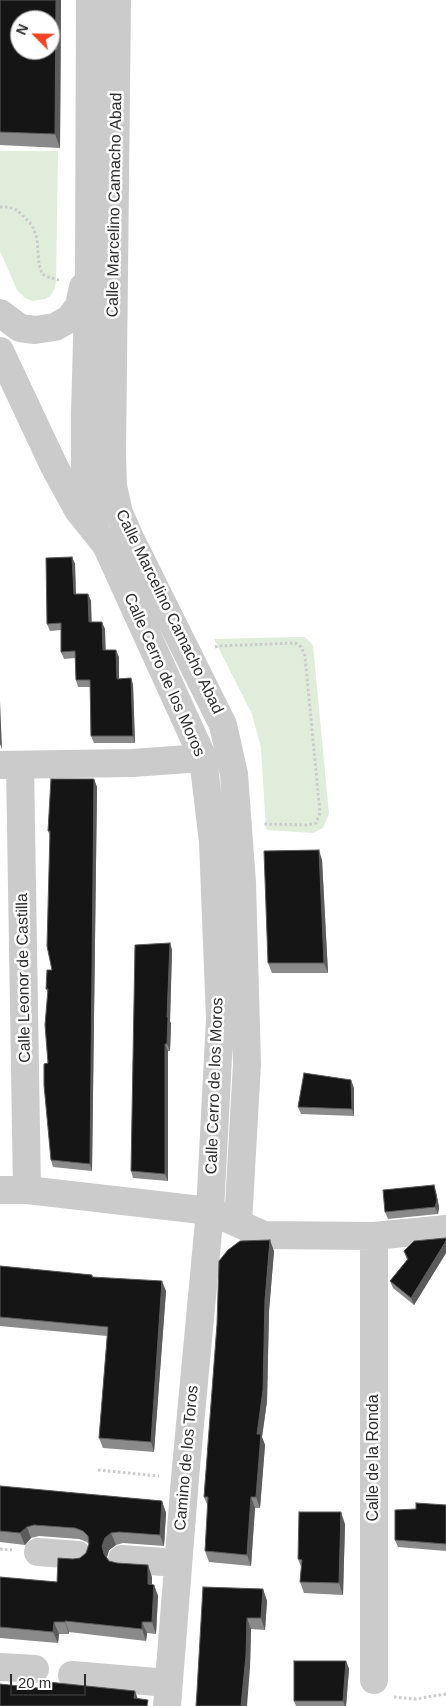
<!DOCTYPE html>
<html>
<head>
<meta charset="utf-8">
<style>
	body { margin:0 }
	#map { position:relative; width:446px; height:1706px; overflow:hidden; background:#fff; font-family:Helvetica,sans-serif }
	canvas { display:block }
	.north { position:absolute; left:10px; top:10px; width:50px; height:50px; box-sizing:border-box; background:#fff; border:1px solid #ababab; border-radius:50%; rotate:293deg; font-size:14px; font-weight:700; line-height:20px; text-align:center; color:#2e2e2e }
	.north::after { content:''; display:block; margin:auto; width:18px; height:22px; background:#f34323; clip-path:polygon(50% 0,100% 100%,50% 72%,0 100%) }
	.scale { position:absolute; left:10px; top:1674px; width:76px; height:22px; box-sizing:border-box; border:2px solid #2e2e2e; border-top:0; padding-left:6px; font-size:15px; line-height:18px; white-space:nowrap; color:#2e2e2e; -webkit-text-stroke:4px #fff; paint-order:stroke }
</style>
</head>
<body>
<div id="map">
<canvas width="446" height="1706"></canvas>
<div class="north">N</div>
<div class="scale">20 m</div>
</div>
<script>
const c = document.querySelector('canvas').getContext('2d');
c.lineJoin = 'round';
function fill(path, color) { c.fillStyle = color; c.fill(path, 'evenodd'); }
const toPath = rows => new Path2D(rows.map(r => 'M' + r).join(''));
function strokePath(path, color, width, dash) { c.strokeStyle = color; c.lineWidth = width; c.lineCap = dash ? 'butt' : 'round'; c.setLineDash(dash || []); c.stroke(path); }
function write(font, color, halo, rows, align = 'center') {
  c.font = font + ' Helvetica,sans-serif'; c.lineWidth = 5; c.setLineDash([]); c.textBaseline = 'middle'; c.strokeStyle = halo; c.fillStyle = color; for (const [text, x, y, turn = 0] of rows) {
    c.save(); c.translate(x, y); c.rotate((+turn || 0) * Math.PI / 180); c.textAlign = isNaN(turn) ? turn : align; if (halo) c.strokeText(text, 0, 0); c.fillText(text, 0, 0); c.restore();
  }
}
fill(toPath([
	[0,151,58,151,56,282,55,288,50,296,45,299,33,301,25,298,17,290,0,251],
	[294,637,305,637,313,645,329,814,323,828,313,833,266,830,261,748,252,714,214,639]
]), '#e0eddb');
strokePath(toPath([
	[0,207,8,207,17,210,32,225,37,238,39,264,42,274,48,277,59,280],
	[215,647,219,646,295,643,301,647,305,656,320,813,316,823,307,825,264,824],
	[98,1470,159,1476],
	[0,1549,12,1550],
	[394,1697,415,1699,446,1694]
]), '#cbcbcb', 3, [2.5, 2.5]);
strokePath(toPath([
	[90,0,89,267,85,414,85,466,88,499,96,521],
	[117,0,112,454,113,486,119,513,130,538,223,725,234,774,242,883,247,1064,238,1223],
	[0,313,20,328,35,330,55,327,69,319,79,306,83,287],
	[0,351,54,466,78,510,106,545,203,758,213,842,220,1019,210,1211,185,1478,167,1706],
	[0,765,132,763,203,758],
	[20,765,27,1190],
	[0,1190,27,1190,210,1211,264,1235,374,1236,446,1229],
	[38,1552,78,1555],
	[122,1559,178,1563],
	[0,1667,35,1669],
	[72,1675,168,1683],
	[374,1680,374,1236]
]), '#cbcbcb', 28);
fill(toPath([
	[0,0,61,0,60,148,0,145],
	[72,557,75,564,76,594,88,594,91,601,91,622,105,629,105,650,119,657,119,679,131,678,133,685,135,743,94,743,91,736,90,687,78,687,76,680,75,658,64,659,61,652,61,630,50,631,47,624],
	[94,779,97,787,92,1171,53,1167,51,1160,48,1063,48,992,46,989,52,970,50,836,48,831],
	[322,860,328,973,272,973,268,963],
	[170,943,172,950,170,1021,171,1024,170,1051,168,1051,168,1181,133,1178,131,1171],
	[354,1088,354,1116,301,1114,298,1107],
	[436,1192,439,1207,438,1214,388,1219,385,1212],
	[446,1238,446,1253,414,1305,393,1288,390,1281,407,1260,404,1251],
	[274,1251,269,1311,267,1401,262,1437,265,1445,260,1508,255,1508,251,1566,209,1562,205,1551,208,1507,204,1497],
	[0,1266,92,1275,93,1277,166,1291,154,1452,103,1448,99,1438,107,1336,0,1326],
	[0,1486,162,1501,166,1513,164,1546,123,1543,116,1545,109,1550,107,1557,109,1561,152,1577,152,1585,154,1585,158,1596,156,1634,147,1633,146,1641,69,1632,69,1634,59,1634,58,1643,0,1638,0,1577,57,1582,73,1559,80,1558,86,1553,89,1545,87,1542,79,1539,39,1536,31,1538,25,1545,0,1542],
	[446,1505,446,1551,398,1547,395,1540,416,1509],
	[345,1524,343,1595,304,1593,300,1582,301,1567,298,1559],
	[263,1589,267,1601,265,1630,251,1629,250,1667,196,1706],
	[346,1661,349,1669,346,1706,296,1706,294,1701]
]), '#8a8a8a');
fill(toPath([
	[56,0,61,0,60,148,55,134],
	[72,557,75,564,76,602,74,594],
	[88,594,91,601,92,629,89,622],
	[102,622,105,629,106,657,103,650],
	[116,650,119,657,119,686,117,679],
	[131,678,133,685,135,743,133,736],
	[0,701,2,749,0,744],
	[94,779,97,787,92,1171,90,1164],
	[319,850,322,860,328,973,324,963],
	[170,943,172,950,170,1021,171,1024,170,1051,167,1044,167,1017],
	[165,1044,168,1051,168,1181,165,1174],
	[351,1080,354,1088,354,1116,352,1109],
	[434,1185,436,1192,439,1207,438,1214,435,1207],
	[270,1240,274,1251,269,1311,267,1401,262,1437,265,1445,260,1508,256,1497,257,1434,265,1300],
	[446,1241,446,1253,414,1305,411,1298],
	[162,1281,166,1291,154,1452,151,1442],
	[251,1497,255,1508,251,1566,247,1555],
	[162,1501,166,1513,164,1546,160,1535],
	[341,1512,345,1524,343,1595,339,1583],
	[27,1527,31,1538,25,1545,20,1533],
	[111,1533,116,1545,109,1550,107,1557,104,1554,102,1546,105,1538],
	[148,1565,152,1577,152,1596,148,1584],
	[154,1585,158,1596,156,1634,152,1622],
	[263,1589,267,1601,265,1630,261,1618],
	[247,1618,251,1629,250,1667,247,1706,241,1706],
	[65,1621,69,1632,69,1634,65,1622],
	[54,1622,59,1634,58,1643,53,1632],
	[142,1622,147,1633,146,1641,142,1629],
	[346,1661,349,1669,346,1706,345,1706,343,1701],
	[135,1691,139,1702,134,1698]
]), '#5b5b5b');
const building = toPath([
	[0,0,56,0,55,134,0,132,0,0],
	[20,20,50,20,50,50,20,50,20,20],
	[72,557,74,594,88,594,89,622,102,622,103,650,116,650,117,679,131,678,133,736,91,736,90,680,76,680,75,651,61,652,61,623,47,624,46,558,72,557],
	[51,779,94,779,90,1164,51,1160,44,1085,44,1064,48,1063,45,1025,48,989,46,989,47,970,52,970,47,946,50,831,48,831,51,779],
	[319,850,324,963,268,963,264,851,319,850],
	[170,943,167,1017,168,1017,167,1044,165,1044,165,1174,131,1171,135,945,170,943],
	[304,1073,351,1080,352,1109,298,1107,304,1073],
	[434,1185,437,1200,435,1207,385,1212,383,1190,434,1185],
	[446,1238,446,1241,411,1298,390,1281,408,1259,404,1251,414,1241,446,1238],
	[270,1240,265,1300,263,1390,257,1434,261,1434,256,1497,251,1497,247,1555,205,1551,208,1497,204,1497,217,1324,219,1261,228,1250,240,1241,270,1240],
	[0,1266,92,1275,92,1277,162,1281,151,1442,99,1438,108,1327,0,1317,0,1266],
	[0,1486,162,1501,160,1535,119,1532,111,1533,105,1538,102,1546,104,1554,109,1561,117,1563,148,1565,148,1584,154,1585,152,1622,142,1622,142,1629,65,1621,65,1622,54,1622,53,1632,0,1627,0,1577,57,1582,58,1558,73,1559,80,1558,86,1553,89,1544,88,1536,83,1531,75,1528,34,1525,27,1527,20,1533,0,1531,0,1486],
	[416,1503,446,1505,446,1544,395,1540,395,1510,416,1509,416,1503],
	[299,1512,341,1512,339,1583,300,1582,302,1560,298,1559,299,1512],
	[203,1587,263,1589,261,1618,247,1618,246,1655,241,1706,196,1706,197,1691,203,1587],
	[294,1661,346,1661,343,1701,294,1701,294,1661],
	[48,1682,135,1691,134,1698,148,1700,147,1706,0,1706,0,1684,48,1689,48,1682]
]);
fill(building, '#151515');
strokePath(building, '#5b5b5b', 1);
write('16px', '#2e2e2e', '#fff', [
	["Calle Marcelino Camacho Abad",115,205,-89],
	["Calle Marcelino Camacho Abad",169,612,64],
	["Calle Cerro de los Moros",164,675,66],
	["Calle Leonor de Castilla",24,978,-91],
	["Calle Cerro de los Moros",215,1086,-88],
	["Camino de los Toros",187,1458,-85],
	["Calle de la Ronda",374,1458,-90]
]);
</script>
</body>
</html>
